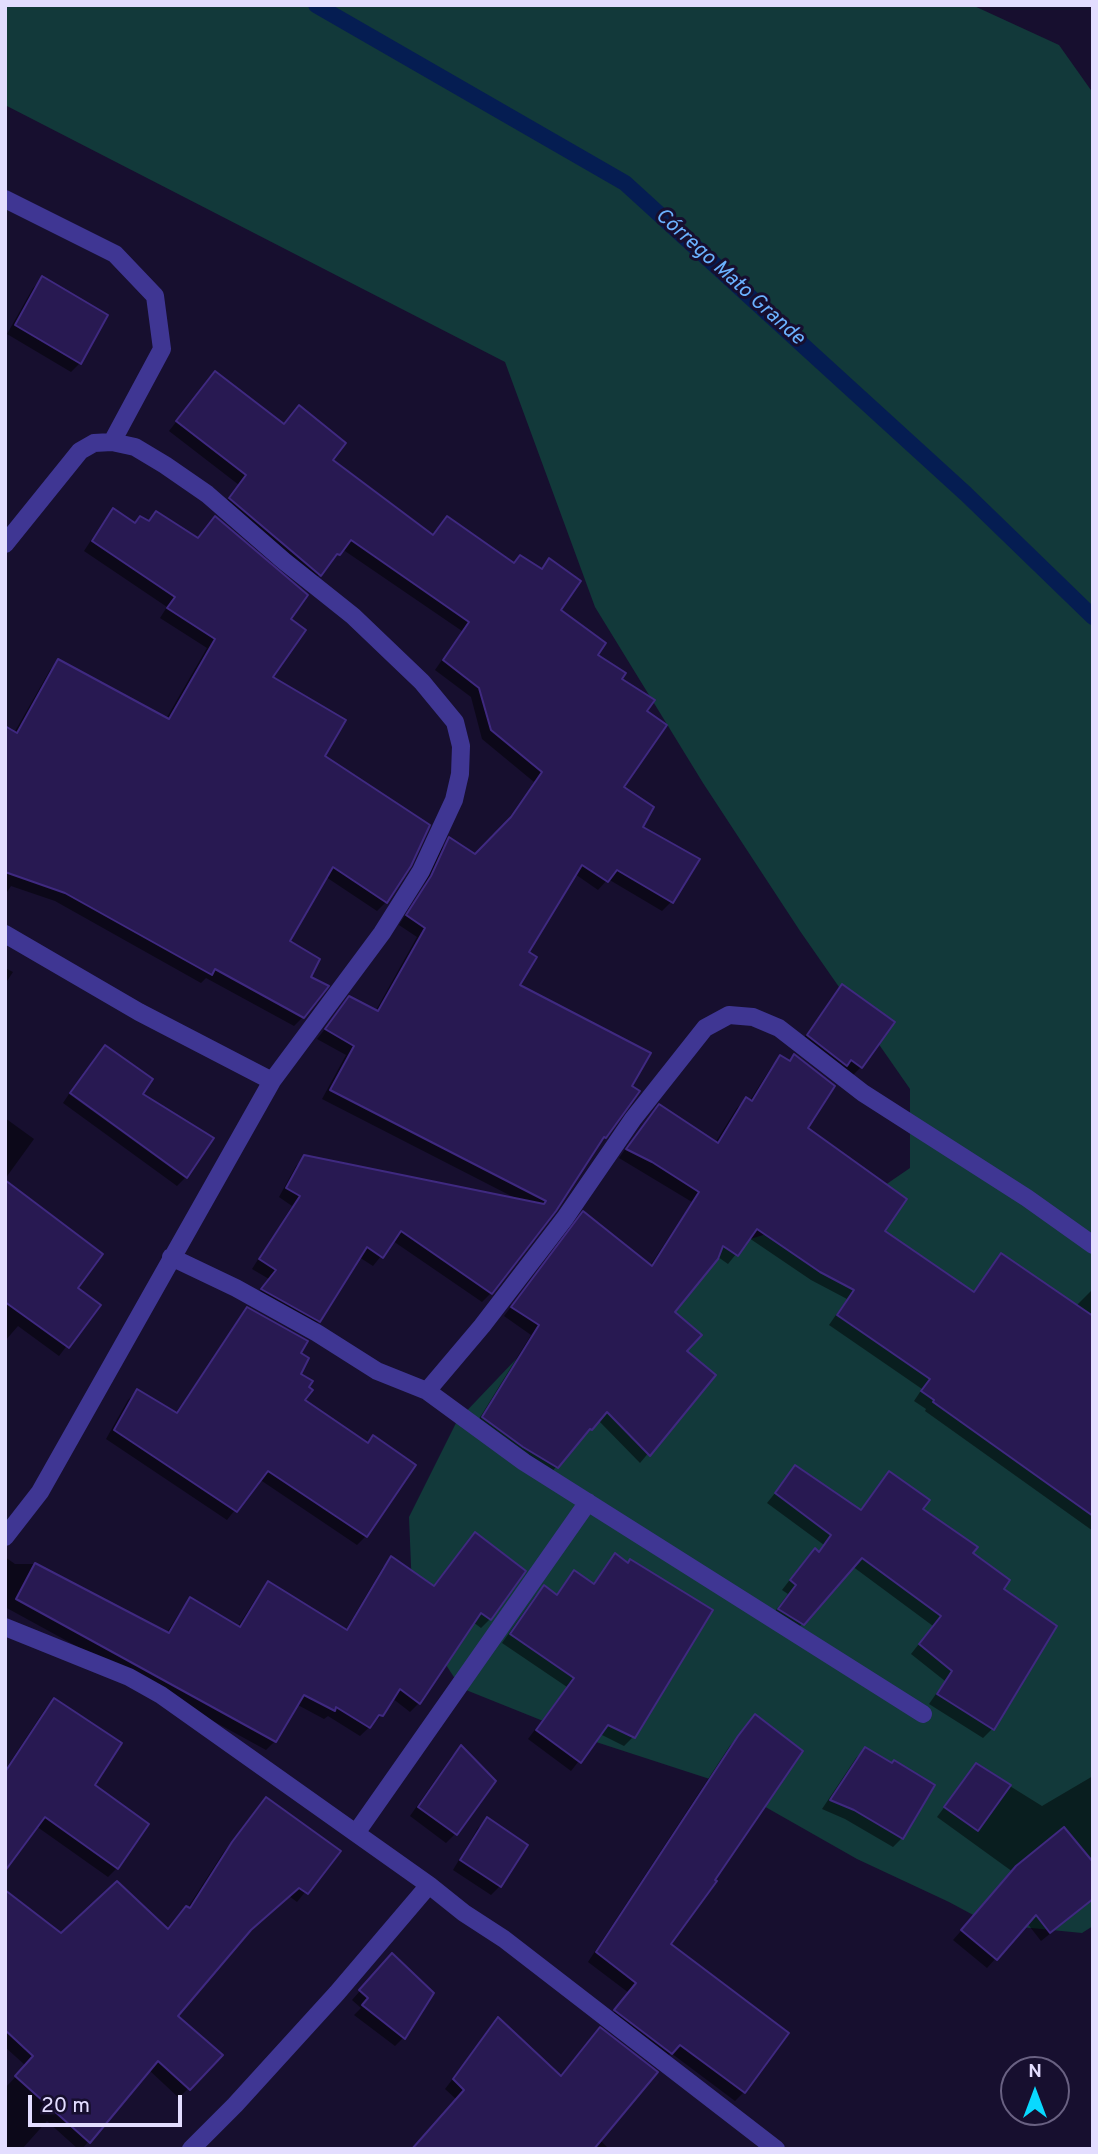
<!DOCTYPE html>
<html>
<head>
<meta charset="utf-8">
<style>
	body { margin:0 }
	#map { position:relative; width:1098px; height:2154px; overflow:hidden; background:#170f2f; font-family:Overpass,sans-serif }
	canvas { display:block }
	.frame { position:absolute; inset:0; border:7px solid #e3ddff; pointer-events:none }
	.north { position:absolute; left:1000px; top:2056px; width:70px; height:70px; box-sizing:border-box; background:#170f2f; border:2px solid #696182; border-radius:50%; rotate:0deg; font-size:19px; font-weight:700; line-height:28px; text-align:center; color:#e3ddff }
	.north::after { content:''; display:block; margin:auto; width:24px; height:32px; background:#09d9ff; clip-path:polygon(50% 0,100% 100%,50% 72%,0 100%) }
	.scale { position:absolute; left:28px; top:2095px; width:154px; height:32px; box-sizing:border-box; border:4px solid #e3ddff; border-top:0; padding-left:9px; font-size:21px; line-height:24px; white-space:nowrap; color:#e3ddff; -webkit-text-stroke:5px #170f2f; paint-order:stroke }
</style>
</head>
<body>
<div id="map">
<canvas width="1098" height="2154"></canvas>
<div class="frame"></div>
<div class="north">N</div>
<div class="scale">20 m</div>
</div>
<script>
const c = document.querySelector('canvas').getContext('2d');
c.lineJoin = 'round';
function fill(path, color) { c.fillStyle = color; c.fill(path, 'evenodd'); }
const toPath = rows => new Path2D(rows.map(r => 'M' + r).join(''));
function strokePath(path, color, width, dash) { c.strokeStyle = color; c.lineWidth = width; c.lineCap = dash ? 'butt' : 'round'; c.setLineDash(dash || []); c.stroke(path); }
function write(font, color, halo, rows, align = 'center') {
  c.font = font + ' Overpass,sans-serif'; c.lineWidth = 6; c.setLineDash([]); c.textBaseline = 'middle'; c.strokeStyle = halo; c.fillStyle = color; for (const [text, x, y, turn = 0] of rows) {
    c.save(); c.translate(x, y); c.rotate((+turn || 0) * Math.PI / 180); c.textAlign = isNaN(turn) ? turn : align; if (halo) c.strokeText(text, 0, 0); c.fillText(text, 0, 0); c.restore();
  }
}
fill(toPath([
	[5,5,972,5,1059,45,1093,93,1093,1926,1082,1933,990,1924,949,1902,857,1859,725,1784,593,1741,461,1688,413,1614,409,1517,457,1421,540,1334,686,1259,853,1207,910,1168,910,1089,800,931,703,783,595,607,505,362,5,105]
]), '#12393a');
fill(toPath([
	[42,279,80,363,71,372,7,334,33,288],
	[215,373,432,536,447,518,513,564,540,570,549,560,558,611,595,655,620,679,645,712,622,787,671,902,662,911,608,879,598,890,575,874,527,953,517,986,605,1137,491,1293,482,1302,393,1241,373,1266,359,1257,319,1321,310,1330,254,1299,269,1279,252,1269,292,1206,279,1197,296,1166,305,1157,517,1199,322,1099,346,1055,317,1039,349,999,375,1012,417,937,399,925,423,887,441,849,449,840,475,856,502,828,534,782,482,739,471,697,435,670,462,631,342,549,311,584,221,508,239,485,169,431],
	[113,510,134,524,147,522,156,514,196,540,215,518,289,620,271,677,323,757,386,902,377,911,326,877,287,942,308,977,303,1017,294,1026,206,978,201,983,55,901,11,886,5,895,5,728,14,733,50,670,59,661,166,719,207,648,160,618,167,607,84,551,105,519],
	[5,968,13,972,5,984],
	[842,987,861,1067,852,1076,799,1045,833,996],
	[794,1056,806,1129,882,1231,972,1293,1001,1255,1075,1307,1093,1289,1093,1531,925,1411,926,1409,914,1401,922,1389,829,1325,847,1299,811,1280,749,1238,728,1264,718,1257,672,1312,684,1352,713,1376,640,1463,598,1420,548,1476,474,1427,531,1335,504,1316,575,1223,650,1266,692,1202,619,1158,650,1115,659,1106,715,1143,737,1108,746,1099,749,1102,772,1066,781,1057,789,1062],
	[69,1094,185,1178,177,1186,63,1103],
	[5,1118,34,1139,5,1179],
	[5,1257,75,1288,98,1305,59,1356,18,1326,5,1341],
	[248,1310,298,1354,303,1401,366,1445,413,1465,366,1536,357,1545,259,1479,227,1520,106,1439,128,1400,137,1391,175,1414,239,1319],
	[796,1467,859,1511,890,1473,921,1509,971,1554,1001,1590,992,1729,983,1738,929,1704,945,1681,911,1654,933,1626,852,1566,794,1633,770,1618,788,1594,782,1590,806,1559,818,1553,824,1545,767,1503],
	[475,1534,490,1619,481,1628,473,1622,419,1703,410,1712,392,1698,382,1715,360,1736,328,1716,324,1719,296,1704,275,1741,266,1750,5,1607,5,1557,15,1564,35,1564,166,1634,182,1609,191,1600,237,1628,260,1592,269,1584,345,1631,383,1567,392,1558,432,1587],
	[615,1556,711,1611,633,1737,624,1746,600,1734,571,1771,528,1739,567,1687,502,1643,535,1596,544,1587,555,1596,575,1573,592,1585],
	[54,1700,92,1785,117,1868,108,1877,36,1826,5,1863,5,1770,45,1709],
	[755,1716,668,1944,744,2092,735,2101,671,2053,662,2062,607,2020,629,1993,588,1962,729,1747],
	[461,1747,455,1834,446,1843,410,1816,452,1756],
	[865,1749,902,1838,893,1847,845,1819,822,1809,856,1758],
	[976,1765,1042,1806,1093,1776,1093,1899,1041,1941,1027,1923,987,1968,953,1940,1013,1872,937,1817],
	[266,1799,338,1851,297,1902,289,1896,246,1934,176,2016,221,2055,179,2098,149,2070,82,2149,78,2149,47,2121,22,2149,5,2149,5,2088,26,2066,5,2047,5,1922,61,1935,167,1930,187,1909,223,1853],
	[487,1819,500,1886,491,1895,453,1870,478,1828],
	[383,1965,404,2037,395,2046,354,2015,361,2008,352,2000],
	[498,2020,600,2140,609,2149,413,2149,456,2099,445,2089]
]), '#0007');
strokePath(toPath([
	[316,5,625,183,966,494,1093,617]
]), '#051d52', 16);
const building = toPath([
	[42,276,108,315,81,364,15,325,42,276],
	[215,371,284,424,299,405,346,443,333,460,433,535,447,516,514,563,520,555,542,569,549,558,581,581,561,610,606,643,598,655,626,673,622,679,655,700,647,711,667,725,624,787,654,807,643,827,700,859,673,903,617,870,608,882,582,865,529,952,537,957,520,985,651,1053,632,1086,640,1091,606,1138,604,1137,556,1211,492,1294,401,1231,383,1258,367,1247,320,1322,261,1289,276,1270,259,1259,300,1196,286,1188,304,1155,544,1204,546,1201,330,1090,354,1046,325,1029,349,996,378,1011,425,928,406,915,431,876,449,837,475,854,511,817,542,772,491,730,479,688,443,660,469,622,351,540,340,555,337,554,321,576,229,498,246,475,176,421,215,371],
	[113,508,135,523,140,516,149,521,156,511,198,538,215,516,308,595,291,619,306,630,273,677,346,720,325,756,430,825,411,866,387,903,333,867,290,941,320,959,311,977,329,986,304,1018,215,969,212,975,65,893,5,872,5,726,17,733,58,659,169,719,215,639,167,608,175,597,92,541,113,508],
	[842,984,895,1022,862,1068,851,1060,847,1066,807,1035,842,984],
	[105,1045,153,1079,143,1094,214,1138,187,1178,70,1093,105,1045],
	[794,1054,835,1086,808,1128,907,1199,885,1231,974,1292,1001,1253,1093,1316,1093,1516,933,1402,934,1400,921,1391,930,1379,837,1315,854,1290,820,1272,757,1229,738,1256,723,1246,718,1259,675,1312,702,1335,687,1351,716,1375,650,1456,607,1412,592,1430,590,1429,558,1468,523,1447,482,1417,539,1325,511,1307,583,1211,652,1266,699,1192,652,1162,626,1149,659,1104,718,1143,746,1097,752,1101,780,1055,790,1061,794,1054],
	[5,1180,103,1254,78,1288,101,1305,69,1348,5,1302,5,1180],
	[247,1307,308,1341,301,1353,309,1358,301,1374,313,1381,309,1387,313,1390,305,1400,368,1443,373,1435,416,1465,367,1537,268,1471,237,1512,114,1430,137,1389,177,1413,247,1307],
	[795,1465,861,1510,889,1471,930,1500,923,1509,978,1547,973,1553,1010,1580,1004,1589,1057,1626,994,1730,937,1694,952,1671,919,1644,941,1616,862,1558,804,1625,778,1609,796,1585,790,1580,815,1548,819,1552,831,1535,775,1493,795,1465],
	[475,1532,526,1571,491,1620,481,1613,420,1704,400,1689,383,1716,379,1715,370,1728,336,1707,335,1711,304,1695,276,1742,16,1599,35,1563,169,1633,190,1597,240,1627,268,1581,347,1630,391,1556,434,1586,475,1532],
	[615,1553,628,1563,630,1559,713,1610,635,1738,608,1725,581,1763,536,1730,574,1678,510,1634,544,1585,557,1595,574,1570,594,1584,615,1553],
	[54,1698,122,1743,95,1785,149,1824,118,1869,45,1817,5,1871,5,1772,54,1698],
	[755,1714,803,1751,715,1880,717,1881,671,1944,789,2033,745,2093,680,2045,672,2054,614,2010,636,1983,596,1952,738,1736,755,1714],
	[461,1745,496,1781,457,1835,418,1807,461,1745],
	[865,1747,892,1763,894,1760,935,1785,903,1839,854,1810,830,1800,865,1747],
	[976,1763,1011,1785,978,1831,944,1807,976,1763],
	[266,1797,341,1851,308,1894,299,1888,251,1930,178,2016,223,2055,190,2090,158,2061,90,2143,15,2076,33,2056,5,2030,5,1890,61,1933,117,1881,168,1929,186,1906,190,1908,232,1842,266,1797],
	[487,1817,528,1845,501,1887,460,1860,487,1817],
	[1064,1827,1093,1862,1093,1899,1050,1933,1036,1915,997,1960,961,1930,1016,1866,1064,1827],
	[392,1953,434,1993,405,2039,362,2005,368,1998,359,1990,392,1953],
	[498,2017,561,2076,600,2027,658,2072,594,2149,412,2149,464,2090,453,2079,498,2017]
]);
fill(building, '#281952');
strokePath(building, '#3f2980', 2);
strokePath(toPath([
	[5,199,115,254,155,296,162,349,112,442],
	[5,544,80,451,94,443,112,442,135,447,165,465,207,494,284,561,353,616,422,682,455,722,461,746,460,774,454,800,421,871,382,933,272,1081,40,1492,5,1537],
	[5,934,139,1012,272,1081],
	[171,1257,236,1288,317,1333,377,1371,427,1391,524,1462,923,1714],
	[427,1391,482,1326,565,1218,633,1119,705,1028,729,1015,753,1017,779,1028,863,1093,1027,1198,1093,1245],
	[5,1627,129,1677,161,1695,429,1885,464,1913,504,1939,776,2149],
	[356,1833,588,1502],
	[191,2149,235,2105,337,1993,429,1885]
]), '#3f3693', 18);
write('italic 21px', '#6bb2ff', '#170f2f', [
	["Córrego Mato Grande",729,278,42]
]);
</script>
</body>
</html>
